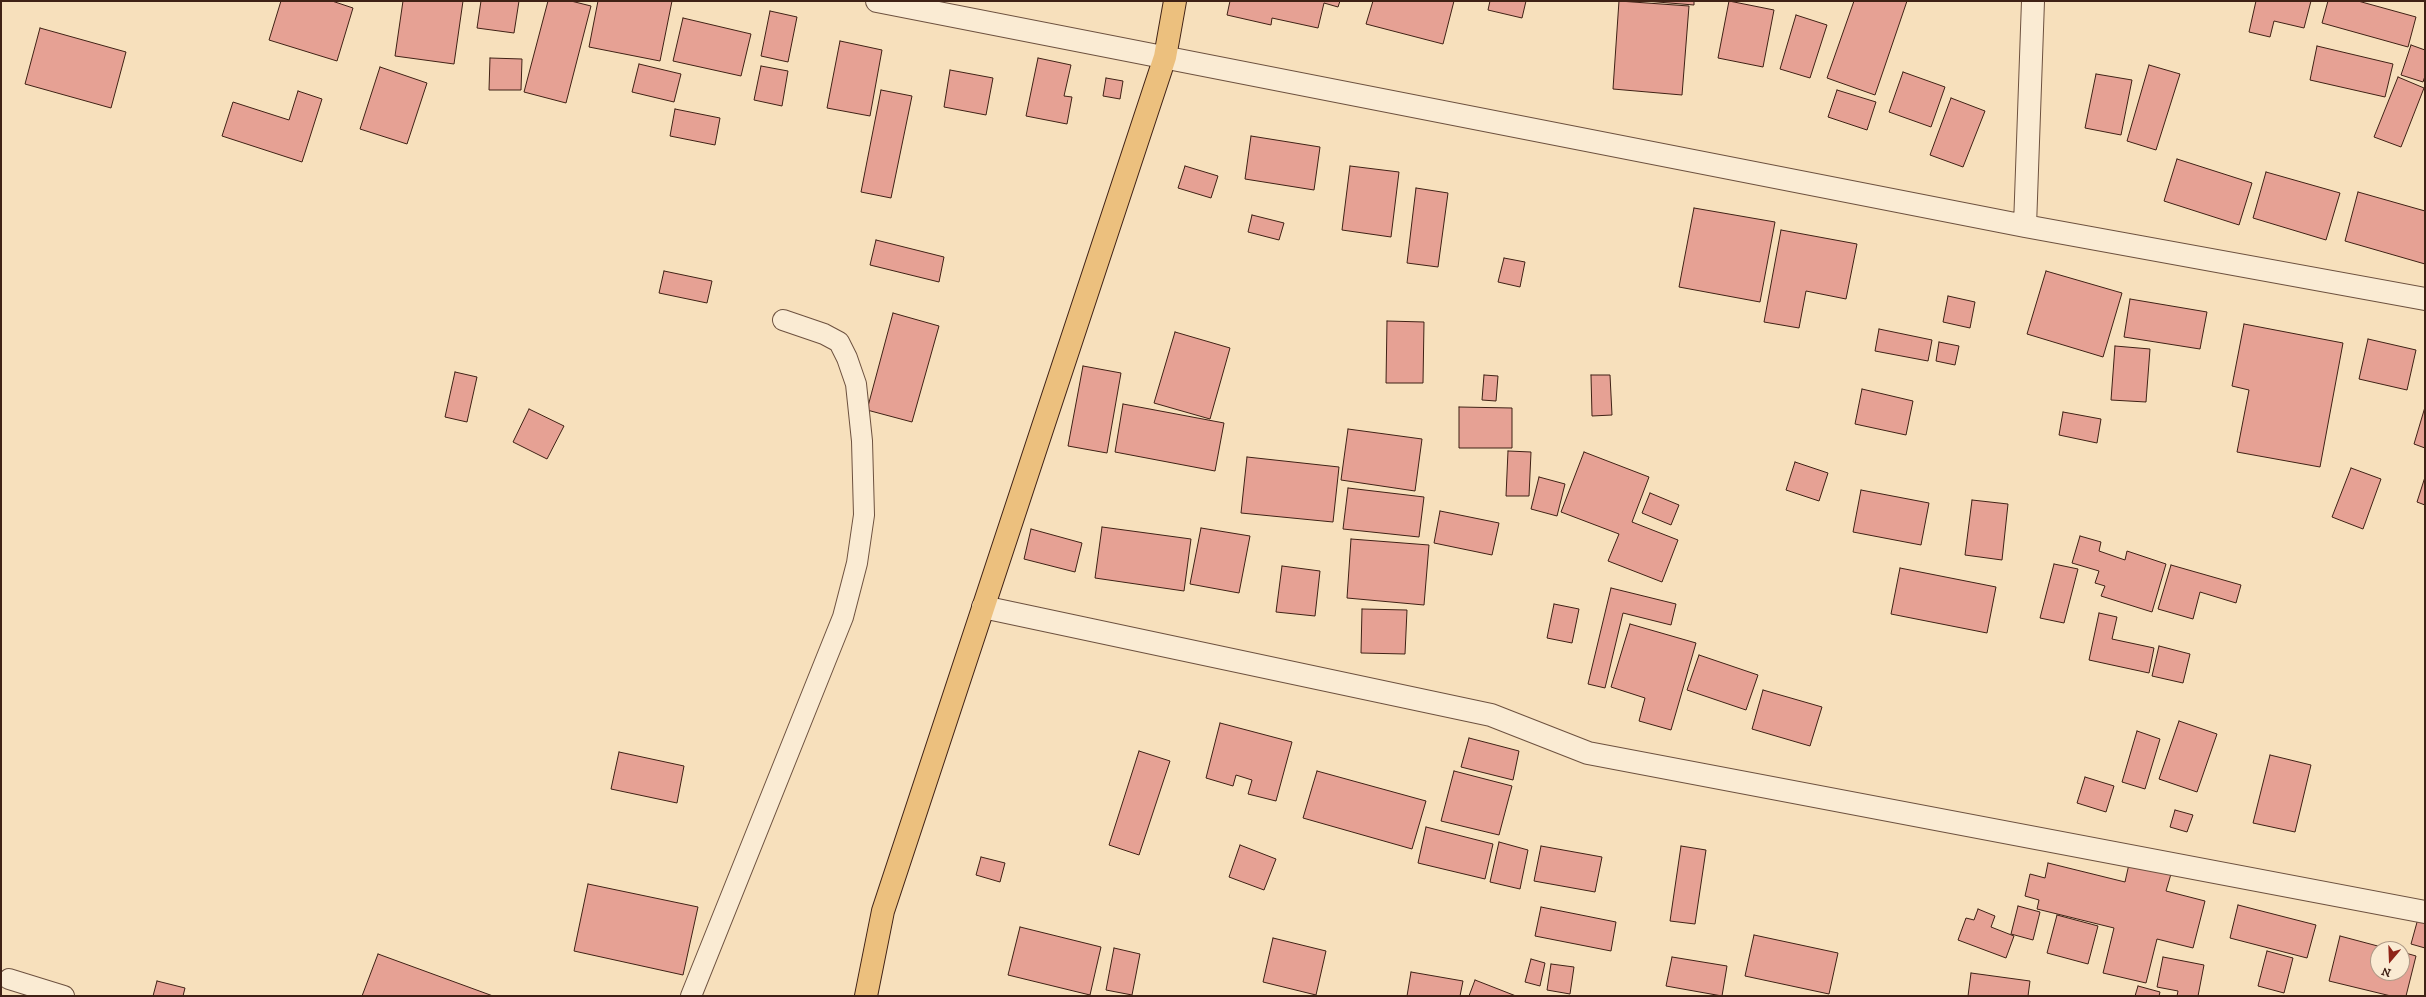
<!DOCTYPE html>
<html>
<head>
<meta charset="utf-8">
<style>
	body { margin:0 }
	#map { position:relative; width:2426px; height:997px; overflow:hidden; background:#f7e0bc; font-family:"IM FELL DW Pica",serif }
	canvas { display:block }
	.frame { position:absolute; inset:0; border:2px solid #3f2115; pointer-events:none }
	.north { position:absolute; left:2370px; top:941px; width:40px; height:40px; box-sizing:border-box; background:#faebd3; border:1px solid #af9a87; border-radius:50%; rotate:199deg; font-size:11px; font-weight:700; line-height:16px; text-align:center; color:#3f2115 }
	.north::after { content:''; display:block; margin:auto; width:14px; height:18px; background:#8f2418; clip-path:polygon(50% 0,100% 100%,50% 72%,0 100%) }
</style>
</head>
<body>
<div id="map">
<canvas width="2426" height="997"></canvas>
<div class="frame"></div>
<div class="north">N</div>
</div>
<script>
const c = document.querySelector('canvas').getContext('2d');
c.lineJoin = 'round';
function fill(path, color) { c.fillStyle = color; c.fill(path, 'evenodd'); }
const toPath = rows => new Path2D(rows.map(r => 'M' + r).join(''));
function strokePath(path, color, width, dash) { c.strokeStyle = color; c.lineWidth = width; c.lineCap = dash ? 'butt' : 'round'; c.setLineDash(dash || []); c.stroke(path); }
const building = toPath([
	[281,1,332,1,353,8,337,61,269,40,281,1],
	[403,1,463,1,454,64,395,56,403,1],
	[481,1,519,1,514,33,477,28,481,1],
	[548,1,571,1,591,6,566,103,524,92,548,1],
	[598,1,672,1,660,61,589,47,598,1],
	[1230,1,1340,1,1338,7,1324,3,1318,28,1272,18,1271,25,1227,15,1230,1],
	[1373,1,1454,1,1443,44,1366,24,1373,1],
	[1490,1,1526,1,1522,18,1488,10,1490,1],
	[1619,1,1689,6,1682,95,1613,89,1619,1],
	[1645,1,1694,1,1694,5,1645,1],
	[1729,1,1774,10,1763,67,1718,58,1729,1],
	[1854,1,1907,1,1875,95,1827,78,1854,1],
	[2256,1,2311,1,2304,28,2274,21,2270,37,2249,32,2256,1],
	[2328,1,2358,1,2416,17,2408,47,2322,23,2328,1],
	[770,11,797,17,788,62,761,56,770,11],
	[1796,15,1827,25,1810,78,1780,69,1796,15],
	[683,18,751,34,741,76,673,61,683,18],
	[40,28,126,52,111,108,25,84,40,28],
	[840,41,882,50,870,116,827,108,840,41],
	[2411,45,2425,50,2425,76,2423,82,2401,75,2411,45],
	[2317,46,2393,64,2385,97,2310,80,2317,46],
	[490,58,522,59,521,90,489,90,490,58],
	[1038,58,1071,65,1064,96,1072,97,1067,124,1026,116,1038,58],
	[639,64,681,74,674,102,632,92,639,64],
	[2149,65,2180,74,2156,150,2127,141,2149,65],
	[761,66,788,71,782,106,754,100,761,66],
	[380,67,427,83,407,144,360,129,380,67],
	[950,70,993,78,986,115,944,107,950,70],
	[1903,72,1945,87,1931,127,1889,112,1903,72],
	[2096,74,2132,80,2121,135,2085,128,2096,74],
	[2398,77,2424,88,2401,147,2374,137,2398,77],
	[1106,78,1123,81,1120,99,1103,96,1106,78],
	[881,90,912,96,891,198,861,192,881,90],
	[1837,90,1876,102,1867,130,1828,117,1837,90],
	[298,91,322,99,302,162,222,136,233,102,289,120,298,91],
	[1951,98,1985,111,1963,167,1930,155,1951,98],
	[675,109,720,118,715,145,670,136,675,109],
	[1251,136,1320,147,1314,190,1245,179,1251,136],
	[2177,159,2252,183,2239,225,2164,201,2177,159],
	[1185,166,1218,176,1211,198,1178,188,1185,166],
	[1350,166,1399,172,1391,237,1342,230,1350,166],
	[2266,172,2340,193,2326,240,2253,218,2266,172],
	[1416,188,1448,193,1438,267,1407,263,1416,188],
	[2358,192,2425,211,2425,264,2345,241,2358,192],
	[1694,208,1775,222,1760,302,1679,287,1694,208],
	[1252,215,1284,223,1279,240,1248,232,1252,215],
	[1781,230,1857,244,1846,299,1806,291,1799,328,1764,322,1781,230],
	[876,240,944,257,939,282,870,265,876,240],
	[1504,258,1525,262,1520,287,1498,282,1504,258],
	[664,271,712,281,707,303,659,293,664,271],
	[2046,271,2122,293,2103,357,2027,334,2046,271],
	[1948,296,1975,302,1970,328,1943,322,1948,296],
	[2130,299,2207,312,2200,349,2124,337,2130,299],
	[893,313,939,326,912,422,867,410,893,313],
	[1387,321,1424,322,1423,383,1386,383,1387,321],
	[2244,324,2343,343,2320,467,2237,452,2249,390,2232,386,2244,324],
	[1879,329,1932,340,1928,361,1875,351,1879,329],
	[1175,332,1230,348,1210,419,1154,403,1175,332],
	[2368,339,2416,350,2407,390,2359,379,2368,339],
	[1939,342,1959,346,1955,365,1936,361,1939,342],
	[2115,346,2150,349,2146,402,2111,400,2115,346],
	[1083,366,1121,373,1107,453,1068,446,1083,366],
	[455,372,477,377,467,422,445,417,455,372],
	[1484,375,1498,376,1496,401,1482,400,1484,375],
	[1591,375,1610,375,1612,415,1592,416,1591,375],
	[1862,389,1913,401,1906,435,1855,424,1862,389],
	[1123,404,1224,423,1215,471,1115,452,1123,404],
	[1459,407,1512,408,1512,448,1459,448,1459,407],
	[2425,407,2425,448,2414,444,2425,407],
	[529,409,564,426,547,459,513,442,529,409],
	[2063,412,2101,419,2097,443,2059,435,2063,412],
	[1348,429,1422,439,1415,491,1341,480,1348,429],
	[1508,451,1531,452,1529,496,1506,496,1508,451],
	[1584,452,1649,477,1632,522,1678,540,1662,582,1608,561,1619,534,1561,512,1584,452],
	[1247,457,1339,467,1333,522,1241,513,1247,457],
	[1795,462,1828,473,1819,501,1786,490,1795,462],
	[2351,468,2381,479,2363,529,2332,517,2351,468],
	[1539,477,1565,484,1557,516,1531,509,1539,477],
	[2425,477,2425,505,2417,502,2425,477],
	[1348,488,1424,497,1419,537,1343,529,1348,488],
	[1861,490,1929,503,1921,545,1853,532,1861,490],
	[1650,493,1679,505,1671,525,1642,513,1650,493],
	[1972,500,2008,504,2002,560,1965,555,1972,500],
	[1440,511,1499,523,1492,555,1434,543,1440,511],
	[1102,527,1191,539,1184,591,1095,578,1102,527],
	[1201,528,1250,536,1239,593,1190,584,1201,528],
	[1031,529,1082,543,1075,572,1024,559,1031,529],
	[2080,536,2101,542,2099,551,2125,560,2127,551,2166,564,2152,612,2101,596,2105,586,2095,583,2099,571,2072,563,2080,536],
	[1351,539,1429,545,1424,605,1347,598,1351,539],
	[2054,564,2078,569,2064,623,2040,618,2054,564],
	[2171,565,2241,585,2236,603,2200,592,2193,619,2158,609,2171,565],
	[1282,566,1320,571,1315,616,1276,612,1282,566],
	[1900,568,1996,587,1987,633,1891,614,1900,568],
	[1611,588,1676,604,1671,625,1623,613,1605,688,1588,684,1611,588],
	[1554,604,1579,609,1572,643,1547,638,1554,604],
	[1362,609,1407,610,1405,654,1361,653,1362,609],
	[2099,613,2117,617,2112,639,2154,648,2149,673,2089,660,2099,613],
	[1630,624,1696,643,1671,730,1639,721,1645,698,1611,687,1630,624],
	[2159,646,2190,654,2183,683,2152,676,2159,646],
	[1699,655,1758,675,1746,710,1687,690,1699,655],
	[1763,690,1822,707,1810,746,1752,729,1763,690],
	[2179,721,2217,734,2197,792,2159,779,2179,721],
	[1220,723,1292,742,1276,801,1248,794,1252,780,1236,775,1233,786,1206,778,1220,723],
	[2137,731,2160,739,2145,789,2122,782,2137,731],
	[1469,738,1519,751,1513,780,1461,767,1469,738],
	[1139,751,1170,761,1139,855,1109,845,1139,751],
	[619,752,684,766,677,803,611,789,619,752],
	[2270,755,2311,765,2295,832,2253,823,2270,755],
	[1317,771,1426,801,1412,849,1303,818,1317,771],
	[1454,771,1512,786,1499,835,1441,821,1454,771],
	[2085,777,2114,786,2106,812,2077,803,2085,777],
	[2175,810,2193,815,2187,832,2170,827,2175,810],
	[1426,827,1493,844,1485,879,1418,863,1426,827],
	[1499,842,1528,850,1520,889,1490,882,1499,842],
	[1240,845,1276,859,1264,890,1229,877,1240,845],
	[1541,846,1602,857,1595,892,1534,881,1541,846],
	[1681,846,1706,850,1695,924,1670,921,1681,846],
	[981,857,1005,863,1000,882,976,875,981,857],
	[2048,863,2125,882,2129,864,2171,874,2166,891,2205,901,2193,948,2157,939,2146,983,2103,973,2114,928,2037,909,2039,900,2025,896,2030,874,2045,878,2048,863],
	[588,884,698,907,683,975,574,951,588,884],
	[2238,905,2316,925,2307,958,2230,938,2238,905],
	[2018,906,2040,912,2033,940,2011,934,2018,906],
	[1541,907,1616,922,1611,951,1535,936,1541,907],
	[1978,909,1995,916,1991,927,2014,936,2006,958,1958,940,1966,918,1974,920,1978,909],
	[2057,915,2098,926,2088,964,2047,953,2057,915],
	[2419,915,2425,917,2425,948,2411,944,2419,915],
	[1020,927,1101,947,1090,995,1008,975,1020,927],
	[1754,935,1838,953,1829,994,1745,976,1754,935],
	[2340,936,2389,949,2378,949,2378,973,2402,973,2402,952,2416,956,2406,996,2391,996,2329,981,2340,936],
	[1273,938,1326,951,1316,995,1263,982,1273,938],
	[1114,948,1140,954,1132,995,1106,990,1114,948],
	[2267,951,2293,958,2284,993,2258,986,2267,951],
	[378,954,493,996,362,996,378,954],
	[1672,957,1727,966,1722,996,1666,986,1672,957],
	[2163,957,2204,965,2198,996,2177,996,2178,991,2157,987,2163,957],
	[1531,959,1545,963,1540,986,1525,982,1531,959],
	[1551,964,1574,967,1570,994,1547,990,1551,964],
	[1411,972,1463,981,1460,996,1407,996,1411,972],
	[1971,973,2030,981,2028,996,1968,996,1971,973],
	[1475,980,1516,996,1469,996,1475,980],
	[157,981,185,988,183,996,153,996,157,981],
	[2138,986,2160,992,2159,996,2135,996,2138,986]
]);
fill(building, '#e6a194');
strokePath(building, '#3f2115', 1);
const lane = toPath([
	[9,979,64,996],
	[691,996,843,617,857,563,864,515,862,441,856,384,847,358,839,342,824,334,783,320]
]);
const street = toPath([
	[877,1,2025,226,2425,299],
	[2025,226,2033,1],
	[983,607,1491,715,1588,753,2425,912]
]);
const highway = toPath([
	[866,996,883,911,1165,57,1175,1]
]);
strokePath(lane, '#6d513f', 22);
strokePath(street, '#6d513f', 24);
strokePath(highway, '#3f2115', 24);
strokePath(lane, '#faebd3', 20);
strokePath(street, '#faebd3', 22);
strokePath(highway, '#ecc07e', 22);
</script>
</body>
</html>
